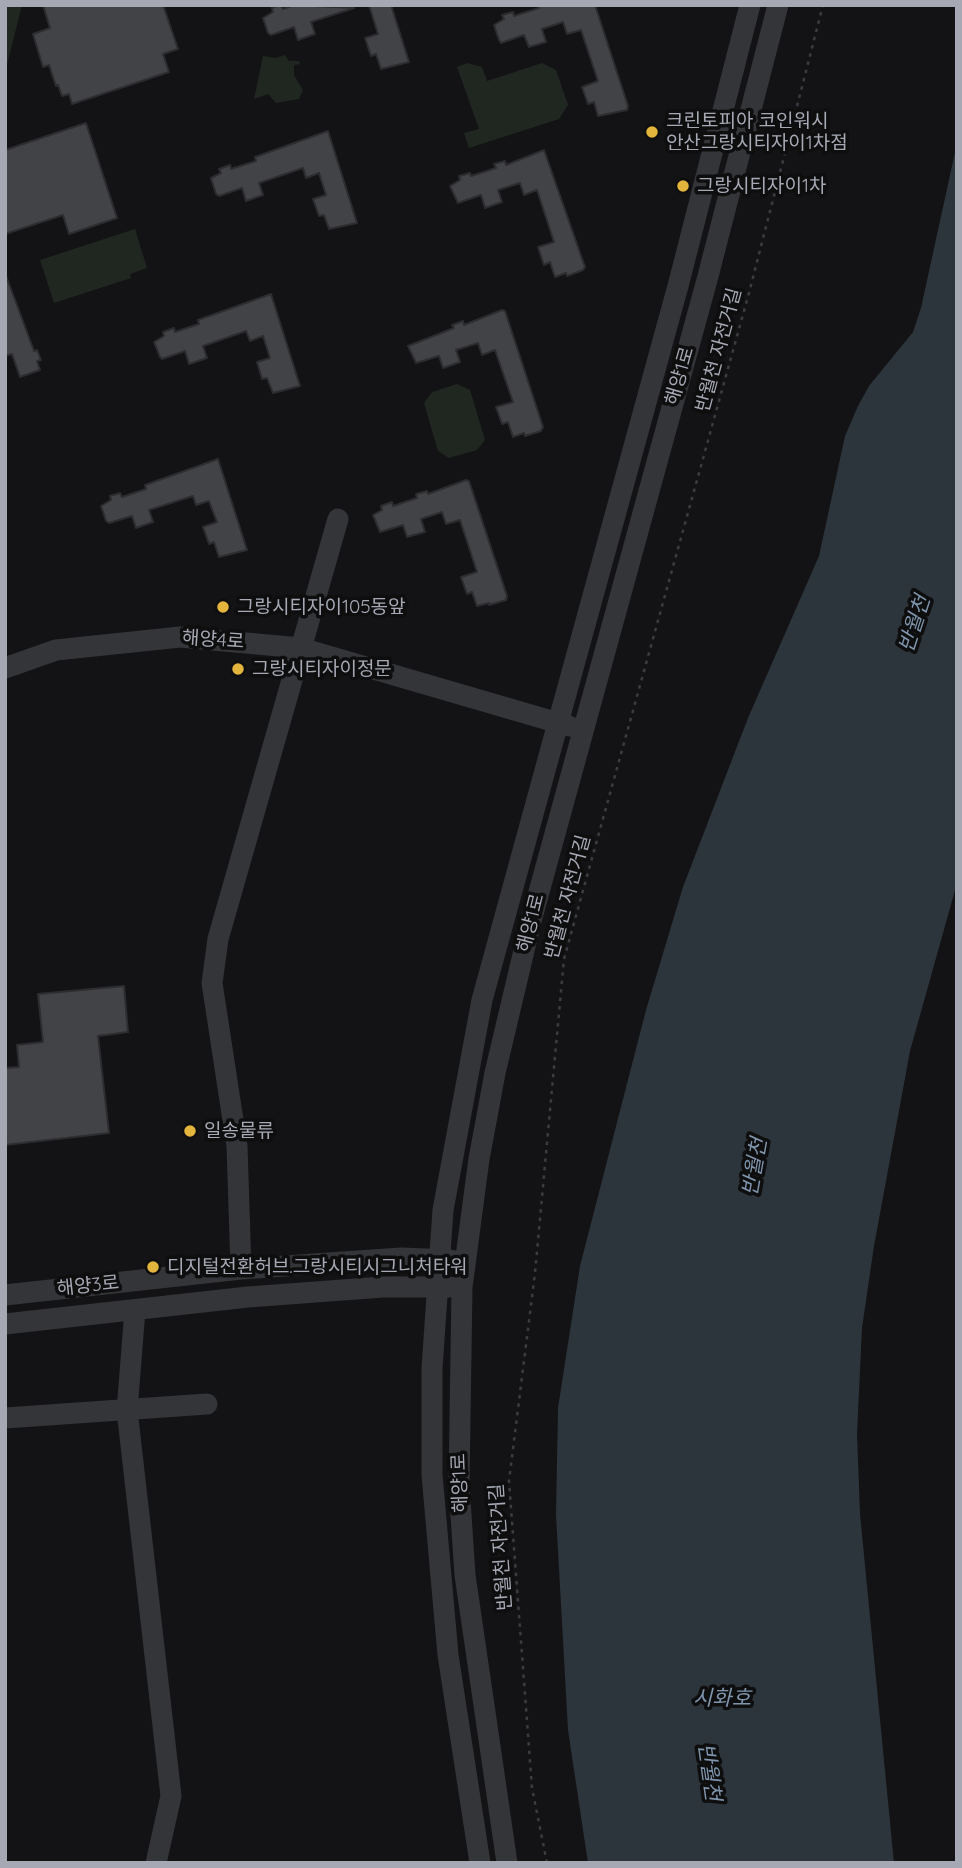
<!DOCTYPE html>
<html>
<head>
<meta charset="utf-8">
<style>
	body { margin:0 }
	#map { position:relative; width:962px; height:1868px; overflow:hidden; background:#131315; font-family:Quicksand,sans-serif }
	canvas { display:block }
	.frame { position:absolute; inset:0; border:7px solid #a6a9b4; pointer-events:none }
</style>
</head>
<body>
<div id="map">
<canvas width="962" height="1868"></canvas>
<div class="frame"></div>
</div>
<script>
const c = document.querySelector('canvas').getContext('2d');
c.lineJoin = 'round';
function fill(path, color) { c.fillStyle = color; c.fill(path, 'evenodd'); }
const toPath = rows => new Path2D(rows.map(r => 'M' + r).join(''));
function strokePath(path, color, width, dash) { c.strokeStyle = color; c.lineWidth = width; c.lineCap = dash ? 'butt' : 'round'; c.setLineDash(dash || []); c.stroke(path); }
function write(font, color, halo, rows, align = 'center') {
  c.font = font + ' Quicksand,"Noto Sans KR",sans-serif'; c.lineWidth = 7; c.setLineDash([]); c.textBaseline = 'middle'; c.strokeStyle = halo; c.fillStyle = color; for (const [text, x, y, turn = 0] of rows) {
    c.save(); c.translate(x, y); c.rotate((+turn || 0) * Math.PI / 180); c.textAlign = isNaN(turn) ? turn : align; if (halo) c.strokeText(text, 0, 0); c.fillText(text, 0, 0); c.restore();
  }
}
fill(toPath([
	[5,5,22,5,5,73],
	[285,55,289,61,299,61,300,64,294,65,294,75,303,90,299,99,276,103,268,94,254,99,263,56,275,58],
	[467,63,482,67,487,81,542,63,556,70,568,105,559,119,469,148,464,133,479,129,457,67],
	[135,229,147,268,130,274,131,278,54,303,40,260],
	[457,384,470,390,485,440,477,450,449,458,438,451,424,403,432,392]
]), '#202721');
fill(toPath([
	[957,143,957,883,910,1051,874,1246,862,1328,857,1434,860,1514,894,1863,588,1863,568,1730,556,1515,558,1408,580,1266,646,1010,683,887,748,718,819,556,845,436,858,406,869,386,913,332,921,308]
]), '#2d353c');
const building = toPath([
	[43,5,163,5,178,49,163,54,169,72,72,104,69,94,62,96,58,85,56,86,49,65,43,67,33,34,50,28,43,5],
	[280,5,283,9,294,5,354,8,311,22,315,34,298,40,294,27,271,35,268,33,263,18,273,12,272,8,280,5],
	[369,5,391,5,409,62,381,69,376,54,371,56,365,38,378,34,369,5],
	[538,5,595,5,628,106,627,110,598,116,594,102,588,104,582,87,598,81,581,30,567,34,563,22,542,29,546,42,529,47,524,35,501,43,499,40,494,25,504,19,502,15,513,12,514,16,539,8,538,5],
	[86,123,117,218,69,234,63,215,5,234,5,150,86,123],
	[328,131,357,223,329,229,324,215,319,216,313,199,326,195,319,173,306,178,303,168,259,183,263,195,246,201,242,188,219,196,216,194,211,178,221,173,219,169,230,165,231,169,256,161,255,157,328,131],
	[544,150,585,267,583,270,567,276,566,273,555,277,550,262,544,265,538,247,554,242,537,190,524,195,520,183,498,190,502,202,485,208,481,195,458,203,450,186,460,180,459,176,470,173,471,176,496,168,494,164,505,161,506,165,544,150],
	[5,273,34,351,37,350,41,360,37,361,40,370,20,377,12,354,5,356,5,273],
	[271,294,300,386,273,393,267,378,262,379,257,362,270,358,263,336,250,341,246,331,203,346,207,358,189,364,185,351,162,359,160,357,154,342,164,336,163,332,174,328,175,332,199,324,198,320,271,294],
	[502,310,505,311,543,427,541,431,525,436,524,433,513,437,508,422,502,424,496,407,513,402,495,350,482,355,478,343,456,350,460,362,443,368,439,356,416,363,408,346,454,328,452,325,463,321,464,325,502,310],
	[218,459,247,550,219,557,214,542,209,544,203,527,217,522,209,501,196,505,193,496,149,510,153,522,136,528,132,516,109,523,106,521,101,506,111,500,110,496,120,493,122,497,146,489,145,485,218,459],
	[466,480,469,481,507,596,506,600,489,605,489,603,477,606,472,592,467,594,461,577,477,572,460,520,446,524,442,512,421,519,425,532,407,537,403,525,380,532,373,515,382,510,381,506,392,502,393,506,417,498,416,494,427,491,428,494,466,480],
	[124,986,128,1032,98,1036,109,1133,5,1145,5,1068,19,1067,17,1045,43,1042,38,994,124,986]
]);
fill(building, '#424347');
strokePath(building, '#2d2d30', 2);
strokePath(toPath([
	[547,1863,532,1788,509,1481,535,1273,564,959,749,293,823,5]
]), '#3a3c40', 2.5, [3.5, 5]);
strokePath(toPath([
	[5,668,56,650,180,637,301,648,569,726],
	[241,1269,237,1146,212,983,218,939,338,519],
	[5,1295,241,1269,401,1258,451,1260],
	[135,1310,127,1410,171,1796,156,1863],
	[5,1324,248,1297,383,1287,449,1287],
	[5,1418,207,1404],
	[480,1863,448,1655,432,1475,432,1368,443,1210,482,1000,678,286,750,5],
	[507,1863,465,1575,459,1485,462,1287,479,1159,495,1073,531,921,707,280,778,5]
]), '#343539', 21);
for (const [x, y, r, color] of [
	[652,132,7,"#e3b53c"],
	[683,186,7,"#e3b53c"],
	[223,607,7,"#e3b53c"],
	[238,669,7,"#e3b53c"],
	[190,1131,7,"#e3b53c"],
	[153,1267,7,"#e3b53c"]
]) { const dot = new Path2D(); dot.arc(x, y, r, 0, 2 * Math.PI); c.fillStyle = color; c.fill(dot); strokePath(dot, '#0e0e0f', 2.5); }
write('19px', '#a6a9b4', '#0e0e0f', [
	["크린토피아 코인워시",666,121],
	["안산그랑시티자이1차점",666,143],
	["그랑시티자이1차",697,186],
	["그랑시티자이105동앞",237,607],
	["그랑시티자이정문",252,669],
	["일송물류",204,1131],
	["디지털전환허브.그랑시티시그니처타워",167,1267]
], 'left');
write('19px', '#a6a9b4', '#0e0e0f', [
	["반월천 자전거길",719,350,-75],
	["해양1로",680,376,-74],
	["해양4로",213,640,4],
	["반월천 자전거길",568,897,-75],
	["해양1로",531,923,-76],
	["해양3로",88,1286,-6],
	["해양1로",460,1483,-92],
	["반월천 자전거길",501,1547,-94]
]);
write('italic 21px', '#7f95ad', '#0e0e0f', [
	["반월천",915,624,-72],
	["반월천",755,1167,-80],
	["시화호",722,1699],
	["반월천",709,1772,82]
]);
</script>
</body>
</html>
